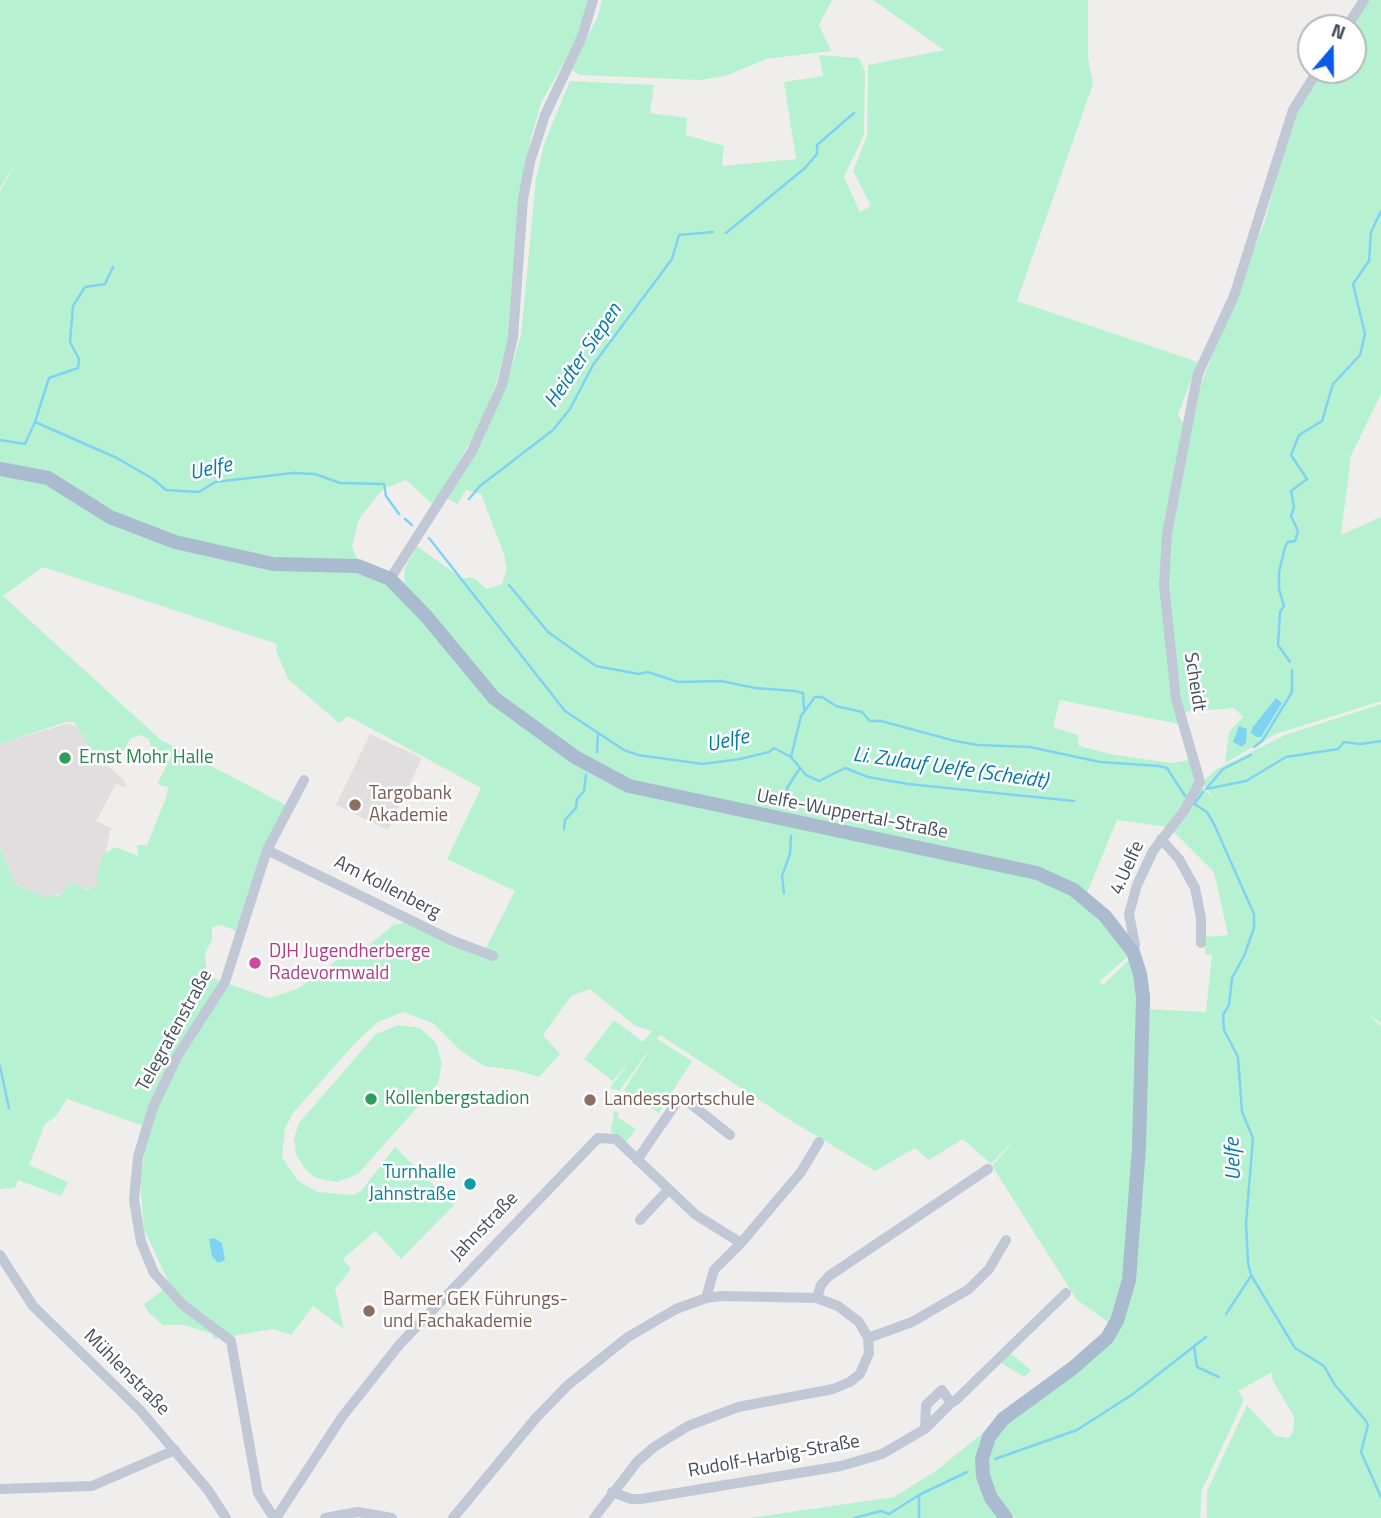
<!DOCTYPE html>
<html>
<head>
<meta charset="utf-8">
<style>
	body { margin:0 }
	#map { position:relative; width:1381px; height:1518px; overflow:hidden; background:#f0eded; font-family:"Titillium Web",sans-serif }
	canvas { display:block }
	.north { position:absolute; left:1297px; top:14px; width:70px; height:70px; box-sizing:border-box; background:#fff; border:2px solid #b4b9be; border-radius:50%; rotate:20deg; font-size:19px; font-weight:700; line-height:28px; text-align:center; color:#444f5c }
	.north::after { content:''; display:block; margin:auto; width:24px; height:32px; background:#0a5bed; clip-path:polygon(50% 0,100% 100%,50% 72%,0 100%) }
</style>
</head>
<body>
<div id="map">
<canvas width="1381" height="1518"></canvas>
<div class="north">N</div>
</div>
<script>
const c = document.querySelector('canvas').getContext('2d');
c.lineJoin = 'round';
function fill(path, color) { c.fillStyle = color; c.fill(path, 'evenodd'); }
const toPath = rows => new Path2D(rows.map(r => 'M' + r).join(''));
function strokePath(path, color, width, dash) { c.strokeStyle = color; c.lineWidth = width; c.lineCap = dash ? 'butt' : 'round'; c.setLineDash(dash || []); c.stroke(path); }
function write(font, color, halo, rows, align = 'center') {
  c.font = font + ' "Titillium Web",sans-serif'; c.lineWidth = 5; c.setLineDash([]); c.textBaseline = 'middle'; c.strokeStyle = halo; c.fillStyle = color; for (const [text, x, y, turn = 0] of rows) {
    c.save(); c.translate(x, y); c.rotate((+turn || 0) * Math.PI / 180); c.textAlign = isNaN(turn) ? turn : align; if (halo) c.strokeText(text, 0, 0); c.fillText(text, 0, 0); c.restore();
  }
}
fill(toPath([
	[69,723,79,729,92,753,124,780,126,788,116,784,96,821,111,828,98,886,46,897,16,885,0,847,0,744],
	[370,734,422,758,388,830,336,805]
]), '#e1dedf');
fill(toPath([
	[0,0,590,0,578,37,541,103,532,134,522,182,509,335,496,384,479,427,433,505,406,480,383,489,359,519,352,546,359,563,280,561,183,541,0,466,0,191,20,157,0,188],
	[602,0,832,0,819,25,831,51,766,59,726,76,700,80,580,75,573,71,573,67,598,16],
	[873,0,1088,0,1088,58,1093,84,1017,301,1198,362,1178,415,1185,427,1160,564,1161,594,1179,724,1060,700,1053,727,1078,735,1079,746,1115,755,1171,763,1190,760,1195,772,1194,788,1167,827,1117,820,1086,895,1064,880,625,781,512,709,404,584,405,568,417,546,461,578,474,578,487,589,502,584,507,569,504,554,481,494,466,490,457,504,447,498,506,385,521,335,536,179,544,144,570,81,654,85,650,113,687,118,686,135,724,146,722,166,796,159,784,82,823,76,819,55,859,58,865,71,864,135,844,177,860,212,871,206,853,171,867,136,868,65,944,50],
	[1366,0,1381,0,1381,394,1351,456,1341,535,1381,517,1381,701,1276,734,1225,763,1229,732,1243,717,1234,708,1183,712,1167,586,1168,556,1198,392,1265,221,1294,115,1321,70,1353,70,1353,28,1349,28],
	[0,472,40,478,197,552,342,567,394,587,492,700,598,773,1021,873,1082,900,1129,955,1099,982,1103,985,1130,959,1138,983,1129,1263,1112,1325,1077,1300,992,1166,1018,1136,991,1164,963,1139,929,1160,915,1148,875,1171,790,1120,660,1035,657,1039,692,1061,659,1113,624,1090,653,1045,619,1091,610,1088,634,1055,613,1081,584,1059,614,1020,643,1042,652,1031,635,1026,590,989,571,996,543,1035,560,1054,539,1077,515,1070,484,1066,461,1051,433,1023,403,1012,378,1022,358,1040,293,1113,285,1128,282,1157,298,1181,318,1192,353,1195,361,1191,395,1147,454,1205,401,1259,375,1231,343,1259,351,1269,335,1289,344,1329,313,1306,291,1335,273,1329,214,1339,212,1334,184,1325,163,1325,148,1312,144,1304,170,1285,144,1229,140,1180,149,1128,67,1099,56,1116,45,1124,29,1165,68,1182,61,1196,18,1180,15,1188,0,1189,0,847,16,885,46,897,61,895,68,885,77,883,84,890,97,886,97,874,103,854,116,847,138,856,137,845,147,845,167,795,168,787,157,784,171,757,151,747,149,739,140,735,131,738,114,766,91,750,74,722,66,722,0,744],
	[43,567,277,644,276,651,288,679,339,723,348,716,481,788,447,859,515,891,484,952,413,921,393,925,366,948,349,949,328,968,297,989,269,998,207,976,205,953,212,940,212,927,221,925,239,932,288,806,161,740,3,596],
	[1381,704,1381,1023,1367,1014,1381,1026,1381,1518,1207,1518,1207,1491,1247,1405,1276,1436,1289,1438,1293,1432,1294,1417,1272,1379,1272,1372,1238,1391,1244,1400,1202,1490,1200,1518,1016,1518,997,1499,987,1471,989,1451,999,1426,1061,1381,1123,1312,1147,1009,1206,1012,1212,955,1205,954,1205,937,1228,935,1214,872,1172,830,1202,787,1214,799,1202,782,1217,769,1285,735],
	[398,1025,420,1028,436,1043,442,1063,438,1084,358,1174,337,1182,316,1178,305,1169,296,1154,294,1138,299,1123,376,1034],
	[614,1111,619,1113,617,1117,636,1129,626,1142,611,1132],
	[1010,1353,1031,1370,1024,1377,1000,1362],
	[989,1428,980,1458,1003,1518,749,1518,894,1497,937,1470]
]), '#b6f2d2');
fill(toPath([
	[1276,698,1282,703,1261,737,1256,737,1251,733,1252,728],
	[1239,726,1247,729,1246,743,1242,747,1233,742],
	[214,1238,222,1243,225,1260,218,1263,212,1256,209,1239]
]), '#80d2f3');
strokePath(toPath([
	[726,233,805,168,817,154,817,145,854,113],
	[35,422,49,378,78,368,79,359,70,342,73,306,85,287,105,284,113,267],
	[0,440,25,444,35,422,117,458,153,479,166,490,199,492,215,482,293,473,315,474,340,483,384,484,386,496,399,514],
	[469,499,480,486,553,430,570,409,593,365,672,259,679,235,713,232],
	[405,519,412,525],
	[429,538,565,711,624,750,638,755,703,764,740,759,769,752,774,748,791,757,801,716,815,697,822,697,836,706,862,712,870,721,881,721,955,741,978,745,1030,747,1100,762,1159,766,1167,768,1185,796],
	[509,585,548,632,596,666,639,674,648,672,678,682,721,681,755,688,795,691,803,693,804,709],
	[1290,662,1278,645,1280,612,1284,606,1279,589,1279,572,1285,547,1288,542,1295,541,1298,531,1291,516,1294,507,1291,491,1307,479,1291,455,1299,435,1322,421,1333,384,1360,355,1365,334,1353,284,1369,261,1371,232,1381,211],
	[1254,747,1262,741,1292,692,1292,670],
	[597,752,598,734],
	[791,757,806,775,819,781,845,768,868,777,908,784,1074,801],
	[1206,789,1246,781,1286,757,1338,749,1344,742,1360,744,1381,741],
	[1206,789,1223,769,1251,755],
	[1193,803,1207,812,1214,824,1254,914,1254,928,1244,956,1232,978,1229,1005,1223,1015,1224,1030,1238,1057,1242,1112,1253,1138,1246,1223,1248,1263,1251,1275,1295,1348,1324,1366,1335,1385,1366,1421,1368,1425,1361,1452,1381,1497],
	[1195,803,1203,792],
	[792,808,787,788,800,768],
	[564,829,565,820,576,808,577,799,584,791,586,775],
	[784,893,782,876,790,854,791,836],
	[0,1066,9,1108],
	[1226,1314,1251,1276],
	[1194,1346,1197,1367,1219,1377],
	[995,1459,1077,1430,1133,1394,1206,1337],
	[854,1518,881,1511,889,1514,919,1495],
	[919,1518,919,1495,967,1472]
]), '#80d2f3', 2.5);
strokePath(toPath([
	[1346,28,1364,0],
	[390,579,472,451,502,385,513,337,523,199,530,162,545,115,582,37,593,0],
	[1161,839,1179,859,1195,888,1201,918,1201,943],
	[267,850,451,940,493,956],
	[1133,952,1135,945,1129,914,1137,885,1153,851,1184,811,1200,782,1176,699,1164,585,1167,534,1194,392,1198,374,1234,296,1293,110,1318,70],
	[637,1160,679,1099,686,1100,730,1135],
	[640,1220,668,1190],
	[741,1243,801,1172,819,1142],
	[0,1255,33,1306,140,1410,208,1490,226,1518],
	[817,1298,821,1285,829,1276,988,1169],
	[868,1338,912,1322,969,1289,989,1269,1006,1240],
	[925,1429,951,1403],
	[0,1489,92,1486,175,1450],
	[612,1492,631,1499,641,1499,841,1466,882,1454,925,1429,926,1405,942,1390,951,1403,956,1400,1066,1293],
	[274,1518,258,1493,231,1341,183,1305,154,1273,141,1242,134,1200,138,1157,153,1107,178,1055,225,982,267,850,304,780],
	[276,1518,342,1417,400,1344,598,1138,616,1139,696,1215,741,1243,714,1270,706,1298],
	[325,1518,358,1512,392,1518],
	[453,1518,535,1419,568,1385,628,1337,676,1309,706,1298,722,1296,817,1298,838,1306,859,1322,868,1338,869,1353,860,1374,850,1382,833,1389,738,1407,688,1426,654,1447,637,1462,594,1518]
]), '#bfc8d4', 10);
strokePath(toPath([
	[0,469,48,478,110,517,175,542,273,564,358,566,390,579,426,616,494,698,575,757,629,786,1037,873,1074,890,1105,916,1133,952,1140,974,1143,997,1139,1148,1129,1280,1117,1321,1107,1338,1073,1368,1003,1419,989,1437,982,1459,983,1476,991,1498,1006,1518]
]), '#aabacf', 14);
for (const [x, y, r, color] of [
	[65,758,7,"#2e9e5b"],
	[355,805,7,"#8d6e63"],
	[255,963,7,"#d1479c"],
	[371,1099,7,"#2e9e5b"],
	[590,1100,7,"#8d6e63"],
	[470,1184,7,"#0f9aa8"],
	[369,1311,7,"#8d6e63"]
]) { const dot = new Path2D(); dot.arc(x, y, r, 0, 2 * Math.PI); c.fillStyle = color; c.fill(dot); strokePath(dot, '#fff', 2.5); }
write('19px', '#444f5c', '#fff', [
	["Scheidt",1194,682,81],
	["Uelfe-Wuppertal-Straße",852,815,11],
	["4.Uelfe",1128,868,-66],
	["Am Kollenberg",387,888,27],
	["Telegrafenstraße",175,1031,-61],
	["Jahnstraße",485,1227,-46],
	["Mühlenstraße",126,1373,45],
	["Rudolf-Harbig-Straße",774,1457,-10]
]);
write('19px', '#27864d', '#fff', [
	["Ernst Mohr Halle",79,758],
	["Kollenbergstadion",385,1099]
], 'left');
write('19px', '#785e54', '#fff', [
	["Targobank",369,794],
	["Akademie",369,816],
	["Landessportschule",604,1100],
	["Barmer GEK Führungs-",383,1300],
	["und Fachakademie",383,1322]
], 'left');
write('19px', '#b23c85', '#fff', [
	["DJH Jugendherberge",269,952],
	["Radevormwald",269,974]
], 'left');
write('19px', '#0d838f', '#fff', [
	["Turnhalle",456,1173],
	["Jahnstraße",456,1195]
], 'right');
write('italic 21px', '#017aaa', '#fff', [
	["Heidter Siepen",584,356,-56],
	["Uelfe",211,470,-12],
	["Uelfe",728,742,-12],
	["Li. Zulauf Uelfe (Scheidt)",950,769,8],
	["Uelfe",1234,1159,-92]
]);
</script>
</body>
</html>
